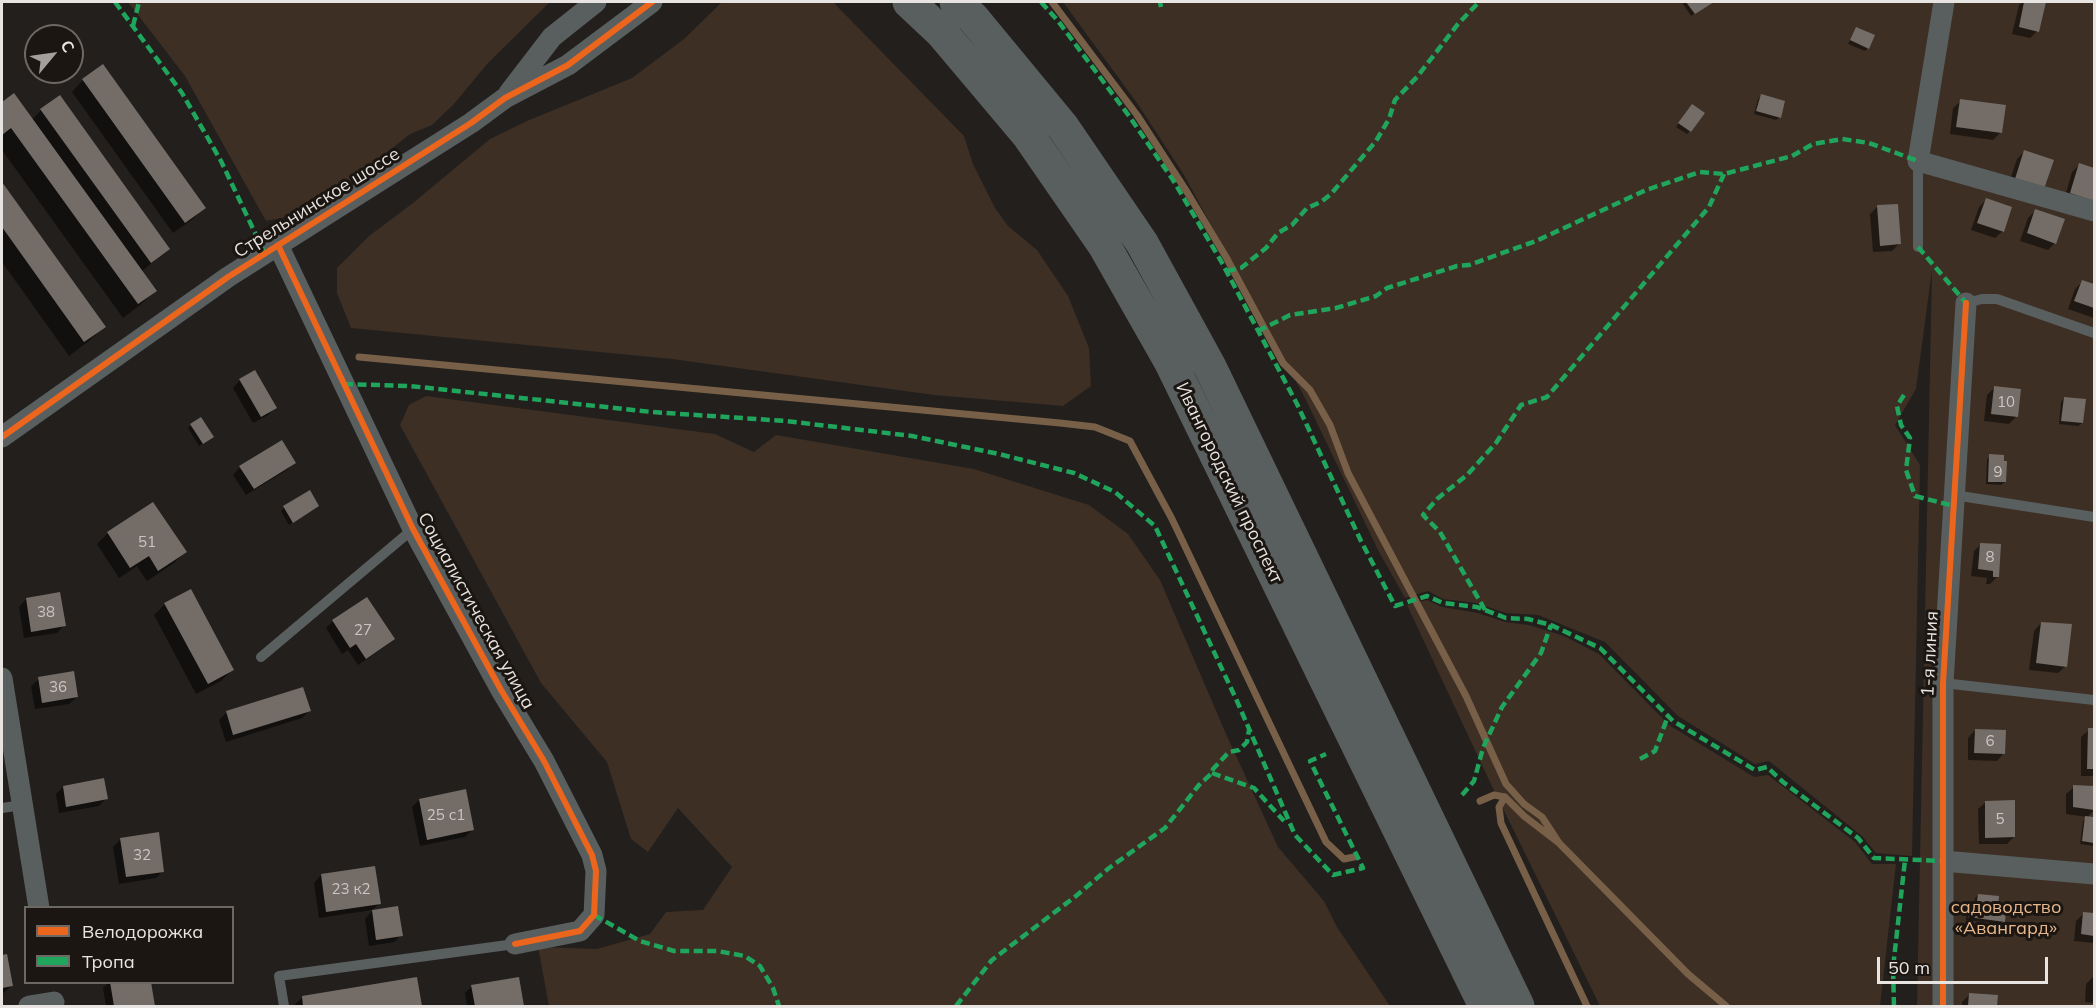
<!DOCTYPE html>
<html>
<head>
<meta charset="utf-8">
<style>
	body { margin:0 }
	#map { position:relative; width:2096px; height:1008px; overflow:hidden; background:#221f1d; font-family:Mulish,sans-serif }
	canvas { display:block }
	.frame { position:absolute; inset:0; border:3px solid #e8e4e1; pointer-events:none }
	.legend { position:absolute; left:24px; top:906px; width:210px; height:78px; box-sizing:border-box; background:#1b1611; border:2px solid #6d6864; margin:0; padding:8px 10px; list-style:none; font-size:18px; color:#e8e4e1 }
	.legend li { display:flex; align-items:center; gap:12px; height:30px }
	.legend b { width:30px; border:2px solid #6d6864 }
	.north { position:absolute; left:24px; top:24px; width:60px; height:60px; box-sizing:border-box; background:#1b1611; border:2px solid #6d6864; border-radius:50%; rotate:61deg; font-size:16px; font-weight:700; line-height:24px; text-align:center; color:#e8e4e1 }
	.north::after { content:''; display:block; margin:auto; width:21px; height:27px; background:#a39f9c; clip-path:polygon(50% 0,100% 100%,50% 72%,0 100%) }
	.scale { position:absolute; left:1877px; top:957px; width:171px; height:27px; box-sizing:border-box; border:3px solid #e8e4e1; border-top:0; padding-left:8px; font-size:18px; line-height:21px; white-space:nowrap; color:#e8e4e1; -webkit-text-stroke:4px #1b1611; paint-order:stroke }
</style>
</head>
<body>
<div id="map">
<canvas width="2096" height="1008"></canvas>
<div class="frame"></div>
<ul class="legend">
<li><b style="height:8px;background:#eb651d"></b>Велодорожка</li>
<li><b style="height:8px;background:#20a55d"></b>Тропа</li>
</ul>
<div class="north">С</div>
<div class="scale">50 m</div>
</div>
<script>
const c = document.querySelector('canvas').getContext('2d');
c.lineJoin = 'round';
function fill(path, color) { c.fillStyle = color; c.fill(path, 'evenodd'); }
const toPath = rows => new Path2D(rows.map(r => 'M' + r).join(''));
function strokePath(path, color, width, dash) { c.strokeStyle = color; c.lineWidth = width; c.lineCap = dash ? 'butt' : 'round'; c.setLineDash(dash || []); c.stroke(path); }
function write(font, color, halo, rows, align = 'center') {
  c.font = font + ' Mulish,sans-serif'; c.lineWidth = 6; c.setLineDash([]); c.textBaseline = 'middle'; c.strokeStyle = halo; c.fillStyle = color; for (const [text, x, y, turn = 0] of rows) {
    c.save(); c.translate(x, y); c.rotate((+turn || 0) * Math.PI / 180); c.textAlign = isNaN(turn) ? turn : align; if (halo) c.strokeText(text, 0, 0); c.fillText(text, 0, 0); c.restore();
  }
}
fill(toPath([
	[128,2,550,2,488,63,454,104,432,125,410,134,349,183,290,216,266,221,185,76],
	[722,2,833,2,964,136,973,164,995,208,1008,226,1037,250,1068,296,1089,348,1091,386,1063,406,934,395,672,359,351,328,337,293,337,268,369,236,413,203,490,139,527,121,632,78,684,39],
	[1063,2,2094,2,2094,1006,1917,1006,1932,270,1916,389,1895,425,1920,465,1912,856,1876,853,1862,836,1769,761,1755,764,1678,716,1605,642,1538,615,1506,613,1476,603,1443,599,1428,591,1405,598,1378,550,1305,398,1184,175,1137,103],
	[426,396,715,434,754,452,776,435,974,469,1089,505,1128,534,1160,580,1226,734,1278,847,1324,901,1337,927,1390,1006,549,1006,538,947,597,949,650,934,666,912,703,910,732,867,678,808,648,852,631,839,607,762,541,683,400,425,409,405],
	[1427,600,1442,607,1478,613,1505,622,1529,625,1564,636,1599,654,1669,725,1754,777,1768,775,1855,842,1872,864,1896,864,1880,1006,1600,1006,1489,780,1407,605]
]), '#3d2f24');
fill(toPath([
	[1685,2,1711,2,1691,16,1683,4],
	[2023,2,2044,2,2037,31,2030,38,2012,34,2019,5],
	[1856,29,1868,48,1865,51,1848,44],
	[83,80,204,208,193,219,173,233,72,92],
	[14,95,32,120,41,110,168,249,141,272,155,291,140,305,123,318,2,150,2,104],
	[1762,95,1780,117,1776,120,1754,114,1758,99],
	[1961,101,2001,132,1993,140,1950,134,1953,108],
	[1689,109,1690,131,1687,134,1676,127],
	[2024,152,2052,161,2008,186,2017,159],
	[2079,165,2094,170,2094,200,2064,200,2072,172],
	[2,185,104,327,89,341,69,356,2,262],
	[1986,200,2003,231,1995,238,1971,230,1979,207],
	[1877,207,1900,243,1892,251,1873,252,1870,214],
	[2035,211,2055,243,2048,250,2020,241,2028,218],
	[2082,282,2094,286,2094,318,2068,309,2075,289],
	[240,380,275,408,268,415,253,423,233,388],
	[1994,388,2016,417,2009,424,1984,421,1987,395],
	[2064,398,2082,423,2078,426,2059,424,2061,402],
	[191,425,209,440,199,446,188,428],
	[1990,456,2005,482,2001,485,1986,484,1987,459],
	[295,462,287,470,246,495,233,475,240,467],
	[318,506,289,525,281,511,284,508],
	[108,533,185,552,174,563,147,581,137,566,119,578,97,544],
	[1981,544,1997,577,1990,584,1986,584,1987,578,1971,576,1974,551],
	[26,599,64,625,57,633,24,638,19,607],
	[367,599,393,639,386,646,358,665,348,650,342,654,326,628,333,621],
	[165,604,232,670,221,681,196,694,154,615],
	[2041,623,2066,666,2058,673,2029,670,2034,631],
	[39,679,77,697,69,704,35,709,31,686],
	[302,689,309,711,302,718,226,742,219,720,226,713],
	[1975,730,2004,753,1997,761,1968,760,1968,738],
	[2089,730,2094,730,2094,776,2081,776,2081,737],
	[63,787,106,798,99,806,59,813,56,794],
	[2074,787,2094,788,2094,810,2087,818,2094,818,2094,846,2080,844,2083,821,2087,817,2066,814,2066,794],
	[419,800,472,830,465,837,420,846,412,807],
	[1986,802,2014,837,2007,844,1979,844,1978,809],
	[121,839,163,871,156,878,119,884,113,847],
	[321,875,380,903,372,910,319,918,314,883],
	[1978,895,2003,921,2000,924,1966,920,1967,913,1970,909,1974,910,1975,898],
	[372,911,401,935,394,942,369,946,365,919],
	[2083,914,2094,915,2094,943,2074,941,2076,921],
	[2,956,6,956,12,986,2,994],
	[2093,977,2094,1003,2085,1002,2086,984],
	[415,979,420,1006,293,1006,302,998],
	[109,982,149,982,153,1006,106,1006,103,988],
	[472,986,523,1005,467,1006,465,993],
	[1969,995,1996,996,1995,1006,1962,1006,1962,1002]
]), '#0007');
strokePath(toPath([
	[1052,2,1137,115,1187,192,1226,257,1283,363,1310,390,1330,425,1348,473,1466,696,1506,784,1524,804,1542,817,1559,843],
	[359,357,1060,423,1095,427,1130,441,1172,519,1326,842,1344,859,1354,857],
	[1505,797,1499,807,1501,823,1587,1006],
	[1480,801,1494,795,1505,797,1524,816,1559,843,1688,974,1726,1006]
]), '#785f48', 7);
fill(toPath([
	[1686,2,1714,2,1695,14],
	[2024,2,2046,2,2039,32,2019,27],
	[1856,27,1875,35,1869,49,1850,40],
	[103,64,206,208,185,223,82,79],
	[14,93,157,291,138,304,11,128,2,135,2,102],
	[1761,94,1785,101,1781,118,1756,111],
	[60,95,170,249,151,263,40,109],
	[1960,99,2006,105,2002,133,1956,127],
	[1692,104,1705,113,1691,132,1678,123],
	[2024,150,2054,160,2044,189,2015,179],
	[2079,163,2094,168,2094,201,2070,193],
	[2,182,106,327,84,342,2,227],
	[1986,198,2012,207,2004,232,1977,223],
	[1898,204,1901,244,1880,246,1877,205],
	[2035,209,2065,219,2056,244,2027,233],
	[2082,280,2094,284,2094,308,2074,301],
	[255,370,277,408,261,417,239,379],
	[1994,386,2021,389,2018,417,1991,414],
	[2064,397,2086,399,2083,423,2061,421],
	[201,417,214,437,203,444,190,424],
	[282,440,296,463,254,489,239,466],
	[1989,454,2004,455,2004,461,2007,461,2006,482,1988,482],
	[310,490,319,506,293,523,283,506],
	[153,502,187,552,158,571,149,556,130,568,107,532],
	[1980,543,2001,544,1999,577,1993,577,1993,571,1978,569],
	[191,589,234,670,208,684,164,603],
	[60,592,66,626,31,632,26,598],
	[367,597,395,639,366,659,356,644,350,648,332,620],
	[2041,622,2072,624,2067,667,2036,663],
	[74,671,78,697,42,703,38,677],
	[303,687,311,711,233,735,226,711],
	[2088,728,2094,728,2094,769,2087,769],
	[1975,729,2006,730,2005,754,1974,753],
	[104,778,108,799,66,807,63,786],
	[2073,785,2094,786,2094,810,2073,807],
	[466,789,474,830,427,840,419,799],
	[2015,800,2015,837,1985,838,1985,801],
	[2085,816,2094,817,2094,843,2082,841],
	[159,832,164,872,126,877,120,838],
	[375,866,381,904,326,912,321,874],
	[1978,894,1999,896,1998,910,2006,911,2005,922,1968,917,1970,908,1976,908],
	[398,906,403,936,376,940,372,910],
	[2083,912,2094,913,2094,936,2081,934],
	[7,954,13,986,2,988,2,955],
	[417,977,422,1006,303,1006,302,996],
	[519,977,524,1006,475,1006,471,985],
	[110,982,151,982,155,1006,114,1006],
	[1969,993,1998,995,1997,1006,1968,1006]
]), '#746d67');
strokePath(toPath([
	[1918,247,1918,161],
	[1966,303,1982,299,1997,299,2094,333],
	[1954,495,2094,517],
	[261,657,413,529],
	[1943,683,2094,700],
	[2,808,22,805],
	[284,1006,279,976,515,944]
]), '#595e5f', 10);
strokePath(toPath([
	[1944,2,1918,161,2094,211],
	[509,93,552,37,596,2],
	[278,245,413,529,501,690,544,761,592,855,596,871,594,915,580,931,515,944],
	[2,437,228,277,471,123,505,98,568,65,652,2],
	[2,678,39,908],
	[1943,861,2094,874],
	[29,1006,54,1002],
	[1943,1006,1943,683,1966,303]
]), '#595e5f', 21);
strokePath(toPath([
	[909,2,942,33,1028,135,1104,245,1170,361,1485,1006],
	[956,2,973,18,1063,127,1142,243,1210,367,1518,1006]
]), '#595e5e', 33);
strokePath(toPath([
	[115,2,182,93,221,161,265,254],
	[1041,2,1058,21,1129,116,1173,180,1221,261,1297,404,1361,541,1395,606,1427,596,1443,603,1477,607,1506,618,1528,619,1551,625,1600,648,1673,721,1755,770,1767,767,1783,782,1858,838,1874,858,1943,861],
	[1160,2,1161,7],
	[133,26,139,2],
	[1918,247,1966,303],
	[1227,271,1241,268,1266,248,1278,233,1292,225,1307,208,1321,202,1331,194,1376,141,1389,119,1395,100,1417,77,1458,24,1479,2],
	[1258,331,1290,315,1336,308,1376,296,1387,288,1457,266,1469,265,1536,241,1646,190,1700,172,1724,174,1792,156,1813,144,1842,139,1869,143,1918,161],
	[344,384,410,386,652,412,786,421,912,436,999,454,1074,473,1115,492,1155,526,1237,701,1295,835,1333,875,1363,868,1310,761,1326,754],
	[1904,395,1897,406,1901,425,1910,438,1906,470,1915,496,1954,506],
	[1485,610,1440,532,1423,515,1437,499,1467,475,1496,443,1521,405,1547,397,1709,207,1724,174],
	[1640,759,1655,751,1668,716],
	[1212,773,1254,788,1284,821],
	[1462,795,1474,781,1483,748,1502,707,1541,653,1551,625],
	[594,915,640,941,674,951,717,951,745,956,760,966,773,988,779,1006],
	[956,1006,992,960,1076,896,1109,868,1165,828,1199,785,1212,773,1213,769,1229,752,1239,750,1247,742,1249,730],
	[1894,1006,1893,968,1905,860]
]), '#20a55d', 4.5, [9, 4.5]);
strokePath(toPath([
	[278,245,413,529,501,690,544,761,592,855,596,871,594,915,580,931,515,944],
	[2,437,228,277,471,123,505,98,568,65,652,2],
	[1943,1006,1943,683,1966,303]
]), '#eb651d', 6);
write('15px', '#cbc6c2', null, [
	["10",2006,402],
	["9",1998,472],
	["51",147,542],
	["8",1990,557],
	["38",46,612],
	["27",363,630],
	["36",58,687],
	["6",1990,741],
	["25 с1",446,815],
	["5",2000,819],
	["32",142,855],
	["23 к2",351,889]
]);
write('18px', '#e8e4e1', '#1b1611', [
	["Стрельнинское шоссе",317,203,-32],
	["Ивангородский проспект",1229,483,64],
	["Социалистическая улица",476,611,61],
	["1-я линия",1930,654,-87]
]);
write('18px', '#e7b78b', '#1b1611', [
	["садоводство",2006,908],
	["«Авангард»",2006,929]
]);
</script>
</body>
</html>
